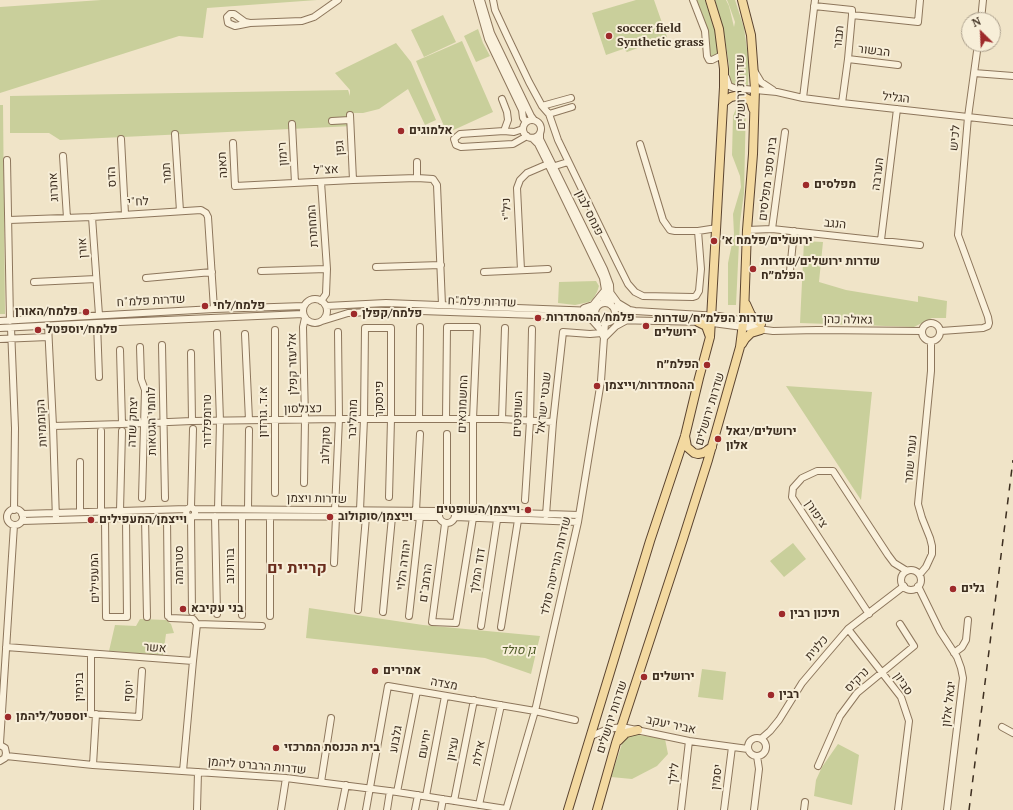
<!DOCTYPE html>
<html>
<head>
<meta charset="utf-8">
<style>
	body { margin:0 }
	#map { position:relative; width:1013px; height:810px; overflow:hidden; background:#f0e4c8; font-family:"PT Serif",serif }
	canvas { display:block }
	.north { position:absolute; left:961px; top:12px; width:40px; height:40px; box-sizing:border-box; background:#f7eed8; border:1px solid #ada18e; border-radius:50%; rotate:336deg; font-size:11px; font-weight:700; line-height:16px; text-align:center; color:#3d2e20 }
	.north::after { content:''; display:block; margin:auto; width:14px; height:18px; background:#9e2a2b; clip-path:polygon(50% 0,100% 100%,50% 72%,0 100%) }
</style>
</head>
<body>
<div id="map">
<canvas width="1013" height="810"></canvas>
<div class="north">N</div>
</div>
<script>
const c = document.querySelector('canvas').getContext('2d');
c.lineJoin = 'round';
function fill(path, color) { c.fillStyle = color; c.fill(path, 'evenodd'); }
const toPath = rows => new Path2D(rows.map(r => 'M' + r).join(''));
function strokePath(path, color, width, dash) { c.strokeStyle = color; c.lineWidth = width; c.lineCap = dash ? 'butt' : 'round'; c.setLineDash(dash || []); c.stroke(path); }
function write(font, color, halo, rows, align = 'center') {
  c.font = font + ' "PT Serif",Heebo,serif'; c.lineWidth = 4; c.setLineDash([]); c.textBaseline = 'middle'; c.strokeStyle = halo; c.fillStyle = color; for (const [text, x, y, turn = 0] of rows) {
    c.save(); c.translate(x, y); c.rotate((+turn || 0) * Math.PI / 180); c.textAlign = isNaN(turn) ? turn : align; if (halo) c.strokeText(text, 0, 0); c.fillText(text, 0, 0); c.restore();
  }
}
fill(toPath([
	[101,0,317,0,207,8,203,38,179,36,0,93,0,7],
	[636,0,654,0,667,37,627,52,623,49,606,55,592,13],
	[695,0,705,0,715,31,719,54,711,56,707,33],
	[715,0,726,0,729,6,734,27,735,22,729,5,727,0,735,0,744,28,749,64,748,87,739,87,735,54,737,86,730,84,729,65,724,33],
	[443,15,456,42,424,57,411,30],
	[478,29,483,43,490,56,476,62,464,36],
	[462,41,493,112,447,133,416,61],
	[396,43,411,62,436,120,425,125,408,89,379,109,363,113,353,113,353,126,60,140,49,133,10,133,10,96,348,90,350,96,350,90,335,73],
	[739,101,746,103,744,193,740,222,736,305,728,305,728,263,734,234,733,214,741,187,740,176,732,155,733,116],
	[0,105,3,105,5,314,0,314],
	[804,241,823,242,819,282,846,290,918,302,918,296,947,301,946,318,932,318,914,327,800,323],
	[596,281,599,286,597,292,593,299,589,302,575,305,558,303,559,282],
	[786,386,872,392,861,500],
	[793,543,806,559,784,577,770,561],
	[309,608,423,625,540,636,531,674,485,658,306,638],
	[140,619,166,620,171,624,174,633,166,634,163,655,109,651,115,625,136,626],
	[702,669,726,672,723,700,698,697],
	[633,734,665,739,668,754,657,766,632,779,611,777,624,738],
	[838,744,859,755,852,805,814,796,816,780,822,767]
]), '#c9cf9b');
const minor = toPath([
	[477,0,488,39,522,110,523,118,526,122],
	[481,0,491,33,531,116,534,120],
	[493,0,495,10,508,38,529,82,542,106,549,114,558,140,617,262,628,284,635,292,643,296,693,297,696,296,699,291,701,269,698,231],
	[693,0,705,31,707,56,709,60,712,60,722,55],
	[814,6,852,10,852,15,848,59,842,103],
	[852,15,918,22,920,0],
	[981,20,983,0],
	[250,23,245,22,234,14,230,14,227,17,228,23,235,26,250,23,302,21,314,17,338,0],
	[848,59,898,65],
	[755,72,761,82,773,90],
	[974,73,1013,76],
	[726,77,729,86,734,88,777,92,803,98,842,103,1013,122],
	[803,98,815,0],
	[502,99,507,112,508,120,504,131],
	[542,106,571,98],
	[549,114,572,107],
	[350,115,353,180],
	'523 129a9 9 0 1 1 18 0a9 9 0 1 1-18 0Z',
	[332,121,350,120],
	[292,124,295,183],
	[523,129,514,132,504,131,460,134,454,139,456,145,461,147,513,144,527,136],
	[540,133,540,139,604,269,610,285,611,305],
	[175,134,180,211],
	[532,138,538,144,548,164,603,278,606,296,603,303],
	[121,139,125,214],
	[233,143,235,186,353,180,417,178,433,179,437,185,442,305],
	[640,144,663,220,670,230,675,231,698,231,717,228],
	[63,156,67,218],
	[7,160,10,321],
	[417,162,417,178],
	[555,166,568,162],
	[321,182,327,269,326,294,321,301],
	[92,217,99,315],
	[9,220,92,217,201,210,206,213,208,217,214,309],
	[772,229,785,132],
	[747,230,772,229,920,245],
	[881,240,897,109],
	[376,267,441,265],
	[521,270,517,188,520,180,527,173,548,164],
	[261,271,327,269],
	[790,271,794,231],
	[484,272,548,269],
	[146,278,212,272],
	[34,282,96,279],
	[610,292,618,303,628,309],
	'303 311a12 12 0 1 1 24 0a12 12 0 1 1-24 0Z',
	'595 313a10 10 0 1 1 20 0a10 10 0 1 1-20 0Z',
	[326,306,386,303,595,311],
	[613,307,635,311,719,316,759,324],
	[584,308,593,305,606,289],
	[584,317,592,320,600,329,604,338,616,326,627,320],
	[612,320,705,322,773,331,817,330,922,331],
	[0,321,214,309,304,306],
	[322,321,348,313,391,311,421,311,595,317],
	'922 332a9 9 0 1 1 18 0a9 9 0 1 1-18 0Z',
	[97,323,99,377],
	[48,325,53,426,56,520],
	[0,328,97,323,303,314],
	[11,328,15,428,14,510],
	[275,330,275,493],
	[941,331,983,328,988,326,989,323,988,317,958,235,968,117,978,44],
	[217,333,220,421,218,509],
	[245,334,249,420],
	[0,339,48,337],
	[162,345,165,498],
	[140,347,141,379,145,390,142,498],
	[120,350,122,424],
	[191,353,192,421],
	[419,419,420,327],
	[446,419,447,327,477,327,473,419,473,512],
	[502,419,505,328],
	[53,426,122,424,192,421,339,419,502,419,553,422],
	[447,434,447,507],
	[304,483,305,420,303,327,305,318],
	[525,500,530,421,532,329],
	'439 515a8 8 0 1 1 16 0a8 8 0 1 1-16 0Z',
	[191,507,193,429],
	[194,509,439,511],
	[248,509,249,430],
	'7 517a8 8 0 1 1 16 0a8 8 0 1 1-16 0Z',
	[335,510,339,419,338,332],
	[360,510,364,419,365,328,391,328,391,419,389,497],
	[101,511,101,431],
	[120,511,122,431],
	[416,511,420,434],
	[454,511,579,515],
	[80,512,80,462],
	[22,514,187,509,191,507,195,510,195,515,191,517,188,516,186,514,187,509],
	[546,515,553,422,563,332,590,334,602,333],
	[194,516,438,517],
	[215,516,217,614],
	[167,517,168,616],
	[191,517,192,612],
	[455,517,578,522],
	[145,518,147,617],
	[105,519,106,617,127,617,126,518],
	[22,521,188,516],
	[445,524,432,622,456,623,473,518],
	[334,563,336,517],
	'901 580a10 10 0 1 1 20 0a10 10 0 1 1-20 0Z',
	[920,574,926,567,932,554,932,546,930,538,922,518,918,504,931,371,931,341],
	[918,586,940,631,957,657,961,668,963,678,947,810],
	[358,610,366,517],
	[383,612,392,517],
	[869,614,792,497,793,488,802,478,817,471,833,471,888,555,894,563,907,571],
	[242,615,242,517],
	[270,616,270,517],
	[409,616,420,517],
	[170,618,193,619,197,624],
	[481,626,497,520],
	[501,627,518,520],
	[848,629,901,697,909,721,898,810],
	[6,647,193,661,183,771],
	[954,653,962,647,966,640,968,620],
	[91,654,91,714,139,717,142,671],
	[193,661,197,624,262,626],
	[1002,727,1013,733],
	[591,736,608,729,622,727,689,741,748,749],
	'748 747a9 9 0 1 1 18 0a9 9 0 1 1-18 0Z',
	[762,738,770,731,779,720,802,683,824,657,848,629,904,586],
	[0,743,14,525],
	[0,745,5,748,6,753,5,758,0,761],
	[6,756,93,765,286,778,397,792,506,809],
	[93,765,96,714],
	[818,766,840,716,857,693,914,646,900,624],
	[321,782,331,718],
	[397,792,417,691],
	[426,796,445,696],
	[454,801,474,700],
	[479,805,501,705],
	[197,810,198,772],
	[281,810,286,778],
	[341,810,346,785],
	[366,810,388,686,535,711,575,720],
	[387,810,390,791],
	[415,810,418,795],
	[441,810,443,799],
	[506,810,535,711,578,522,601,381,605,323],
	[681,810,689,741],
	[724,810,732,747],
	[754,810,759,769,757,756],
	[804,810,805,802]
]);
const major = toPath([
	[724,102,731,97,740,95,748,99,751,102,753,109],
	[746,304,751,315,761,324],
	[698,322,706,326,710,337],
	[742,344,745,339,751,333,761,330],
	[685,436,687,447,694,453,698,454,703,453,712,447],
	[618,741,626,733,638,730],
	[568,810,650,541,685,436,699,378,710,337,724,87,724,69,719,29,710,0],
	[597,810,616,743,683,539,708,460,740,347,744,315,747,230,753,154,755,89,751,35,742,0]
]);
strokePath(minor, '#8d765c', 8);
strokePath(major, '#5b4430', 10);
strokePath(minor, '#faf1dc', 6);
strokePath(major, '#f3d9a0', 8);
strokePath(toPath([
	[969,810,1013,460]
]), '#3d2e20', 1.5, [7, 7]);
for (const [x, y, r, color] of [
	[609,36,4,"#9e2a2b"],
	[401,131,4,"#9e2a2b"],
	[806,185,4,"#9e2a2b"],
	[714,241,4,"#9e2a2b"],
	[753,269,4,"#9e2a2b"],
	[205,306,4,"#9e2a2b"],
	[86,312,4,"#9e2a2b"],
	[354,314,4,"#9e2a2b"],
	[538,318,4,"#9e2a2b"],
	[646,326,4,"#9e2a2b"],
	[38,330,4,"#9e2a2b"],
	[707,365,4,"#9e2a2b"],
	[597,386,4,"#9e2a2b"],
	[718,439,4,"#9e2a2b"],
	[528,510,4,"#9e2a2b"],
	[330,517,4,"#9e2a2b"],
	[91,520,4,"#9e2a2b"],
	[953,589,4,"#9e2a2b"],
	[183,609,4,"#9e2a2b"],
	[782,614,4,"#9e2a2b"],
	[375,671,4,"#9e2a2b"],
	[644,677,4,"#9e2a2b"],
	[771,695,4,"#9e2a2b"],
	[8,717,4,"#9e2a2b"],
	[276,748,4,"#9e2a2b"]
]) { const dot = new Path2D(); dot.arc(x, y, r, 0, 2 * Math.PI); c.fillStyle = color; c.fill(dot); strokePath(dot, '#f7eed8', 1.5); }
write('bold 12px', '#3d2e20', '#f7eed8', [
	["soccer field",617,29],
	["Synthetic grass",617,43],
	["אלמוגים",409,131],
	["מפלסים",814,185],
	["ירושלים/פלמח א׳",722,241],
	["שדרות ירושלים/שדרות",761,262],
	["הפלמ״ח",761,276],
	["פלמח/לחי",213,306],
	["פלמח/האורן",78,312,"right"],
	["פלמח/קפלן",362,314],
	["פלמח/ההסתדרות",546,318],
	["שדרות הפלמ״ח/שדרות",654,319],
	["ירושלים",654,333],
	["פלמח/יוספטל",46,330],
	["הפלמ״ח",699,365,"right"],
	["ההסתדרות/וייצמן",605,386],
	["ירושלים/יגאל",726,432],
	["אלון",726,446],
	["וייצמן/השופטים",520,510,"right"],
	["וייצמן/סוקולוב",338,517],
	["וייצמן/המעפילים",99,520],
	["גלים",961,589],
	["בני עקיבא",191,609],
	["תיכון רבין",790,614],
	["אמירים",383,671],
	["ירושלים",652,677],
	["רבין",779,695],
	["יוספטל/ליהמן",16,717],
	["בית הכנסת המרכזי",284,748]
], 'left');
write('12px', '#3d2e20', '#f7eed8', [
	["תבור",839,37,-84],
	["הבשור",874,51,7],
	["שדרות ירושלים",741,92,-91],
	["הגליל",896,98,6],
	["לכיש",955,138,-85],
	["גפן",340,148,-93],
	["רימון",283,154,-93],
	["תאנה",223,165,-93],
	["אצ\"ל",326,170,-3],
	["תמר",167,173,-94],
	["הערבה",878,174,-83],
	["הדס",112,177,-93],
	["בית ספר מפלסים",768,179,-83],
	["אתרוג",54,187,-93],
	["לח\"י",138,202,-3],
	["ניל\"י",507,209,-93],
	["פנחס לבון",589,213,64],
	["הנגב",835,224,6],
	["המחתרת",313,226,-94],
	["אורן",83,248,-94],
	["שדרות פלמ\"ח",151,301,-3],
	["שדרות פלמ\"ח",482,302,2],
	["גאולה כהן",848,320,1],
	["אליעזר קפלן",293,364,-91],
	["פינסקר",380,399,-90],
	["שבטי ישראל",544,403,-84],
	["החשמונאים",463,404,-88],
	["כצנלסון",303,409,-1],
	["שדרות ירושלים",710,409,-73],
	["א.ד. גורדון",264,412,-90],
	["השופטים",518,414,-88],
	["מוהליבר",353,419,-88],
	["לוחמי הגטאות",152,421,-91],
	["טרומפלדור",208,421,-90],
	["יצחק שדה",133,422,-88],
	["הקוממיות",42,423,-93],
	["סוקולוב",326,445,-88],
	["נעמי שמר",911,459,-85],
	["שדרות ויצמן",317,499,1],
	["ציפורן",816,514,56],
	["סטרומה",180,565,-90],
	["יהודה הלוי",404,565,-83],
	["בורוכוב",231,566,-90],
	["שדרות הנרייטה סולד",556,566,-77],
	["דוד המלך",478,571,-81],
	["המעפילים",95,578,-91],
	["הרמב\"ם",426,583,-82],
	["אשר",155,648,4],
	["כלנית",817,648,-49],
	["נרקיס",857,680,-45],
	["מצדה",444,684,10],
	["סביון",903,684,56],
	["בנימין",80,687,-90],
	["יוסף",129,691,-87],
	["יגאל אלון",949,704,-83],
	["שדרות ירושלים",612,717,-72],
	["אביר יעקב",671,725,12],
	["גלבוע",396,739,-79],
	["יחיעם",425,744,-79],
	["עציון",453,749,-79],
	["אילת",479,753,-78],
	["שדרות הרברט ליהמן",257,766,5],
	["לילך",674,774,-84],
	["יסמין",717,777,-83]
]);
write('italic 12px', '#4d5a26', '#f7eed8', [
	["גן סולד",518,651]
]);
write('bold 16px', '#6b2e1e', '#f7eed8', [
	["קריית ים",297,568]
]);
</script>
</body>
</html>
